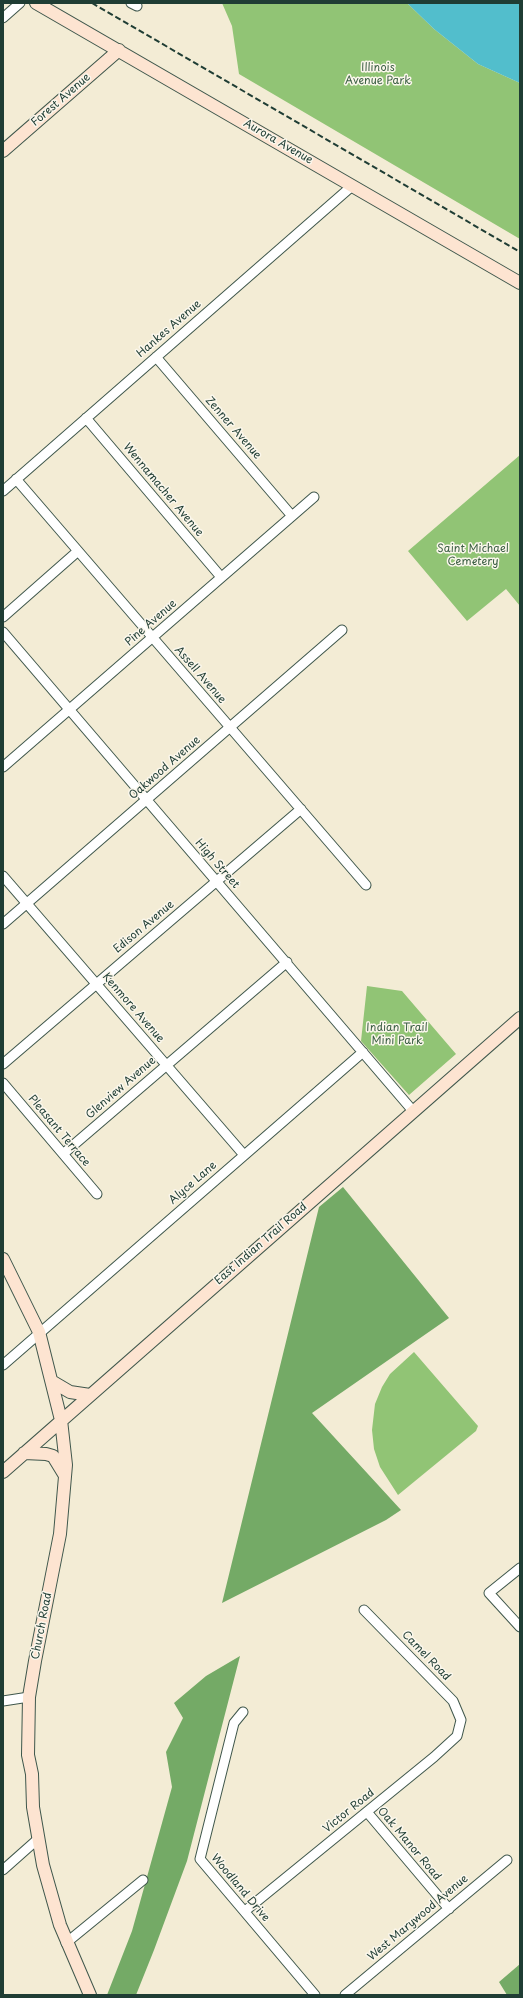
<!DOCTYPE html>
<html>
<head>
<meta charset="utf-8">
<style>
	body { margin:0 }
	#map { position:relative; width:523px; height:1998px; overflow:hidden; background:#f3ecd5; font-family:"Playpen Sans",sans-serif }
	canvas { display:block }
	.frame { position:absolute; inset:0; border:4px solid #1f3d34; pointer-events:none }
</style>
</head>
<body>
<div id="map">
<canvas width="523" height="1998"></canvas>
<div class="frame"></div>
</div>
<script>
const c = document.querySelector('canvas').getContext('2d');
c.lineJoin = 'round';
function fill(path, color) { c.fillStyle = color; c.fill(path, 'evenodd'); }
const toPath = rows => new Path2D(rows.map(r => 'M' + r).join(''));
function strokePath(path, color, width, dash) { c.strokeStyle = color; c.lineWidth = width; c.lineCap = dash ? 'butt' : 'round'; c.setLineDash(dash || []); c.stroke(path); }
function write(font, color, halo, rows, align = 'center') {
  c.font = font + ' "Playpen Sans",sans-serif'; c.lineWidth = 3; c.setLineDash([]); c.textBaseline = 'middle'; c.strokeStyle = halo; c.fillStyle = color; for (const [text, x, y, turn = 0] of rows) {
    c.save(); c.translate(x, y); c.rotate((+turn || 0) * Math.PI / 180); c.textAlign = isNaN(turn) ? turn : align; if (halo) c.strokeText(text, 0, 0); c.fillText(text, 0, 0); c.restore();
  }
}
fill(toPath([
	[222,3,407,3,434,29,478,64,520,83,520,239,239,74,232,26],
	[520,455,520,606,506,589,467,621,408,551],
	[367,986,402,991,456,1054,409,1095,361,1041],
	[414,1352,478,1426,476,1431,398,1495,380,1467,374,1449,372,1430,375,1404,382,1387,390,1374]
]), '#91c475');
fill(toPath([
	[343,1187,449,1318,312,1413,401,1510,386,1520,222,1603,319,1207],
	[240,1656,187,1861,154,1950,136,1995,107,1995,132,1931,172,1787,166,1752,183,1718,174,1703,206,1676],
	[520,1964,520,1995,507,1995,499,1982]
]), '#74aa66');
fill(toPath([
	[407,3,520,3,520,83,478,64,434,29]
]), '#52becc');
const street = toPath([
	[131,3,137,6],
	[3,18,20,3],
	[156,357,292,516],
	[86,418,221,577],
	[16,479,366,885],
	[3,491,352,186],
	[3,617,78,551],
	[3,632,413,1111],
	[3,767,314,497],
	[3,876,244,1155],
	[3,924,342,630],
	[3,1064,301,809],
	[3,1083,97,1194],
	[63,1154,287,962],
	[3,1365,363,1052],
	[520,1568,489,1593,520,1627],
	[3,1701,29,1697],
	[243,1712,234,1723,200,1859,315,1995],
	[367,1812,449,1909],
	[3,1870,39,1838],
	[245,1911,434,1757,457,1736,461,1720,453,1701,364,1610],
	[66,1943,143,1880],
	[345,1995,507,1860]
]);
const secondary = toPath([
	[36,3,520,283],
	[3,151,119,50],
	[3,1259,39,1332,61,1420,66,1465,60,1534,35,1661,29,1697,28,1755,32,1774,33,1807,43,1865,60,1925,90,1995],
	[53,1382,70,1392,90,1395],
	[24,1453,46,1454,53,1456,64,1474],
	[3,1472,520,1018]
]);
strokePath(street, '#3f574c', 11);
strokePath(secondary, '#3f574c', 14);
strokePath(street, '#fff', 9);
strokePath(secondary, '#fde4d1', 12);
strokePath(toPath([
	[92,3,520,252]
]), '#1f3d34', 2, [6, 3]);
write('11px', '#3c5f44', '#fbf7ec', [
	["Illinois",378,68],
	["Avenue Park",378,81],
	["Saint Michael",473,549],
	["Cemetery",473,562],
	["Indian Trail",397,1028],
	["Mini Park",397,1041]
]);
write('11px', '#1f3d34', '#fbf7ec', [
	["Forest Avenue",61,100,-41],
	["Aurora Avenue",278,142,30],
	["Hankes Avenue",169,329,-41],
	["Zenner Avenue",233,428,49],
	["Wennamacher Avenue",163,490,50],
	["Pine Avenue",151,623,-41],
	["Assell Avenue",200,675,49],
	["Oakwood Avenue",165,768,-41],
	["High Street",217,864,49],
	["Edison Avenue",144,927,-40],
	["Kenmore Avenue",133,1008,49],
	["Glenview Avenue",121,1088,-41],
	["Pleasant Terrace",59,1131,50],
	["Alyce Lane",193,1183,-41],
	["East Indian Trail Road",261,1244,-41],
	["Church Road",42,1626,-79],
	["Camel Road",426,1656,46],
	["Victor Road",349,1811,-39],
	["Oak Manor Road",409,1844,50],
	["Woodland Drive",240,1888,50],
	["West Marywood Avenue",418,1918,-40]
]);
</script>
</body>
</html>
